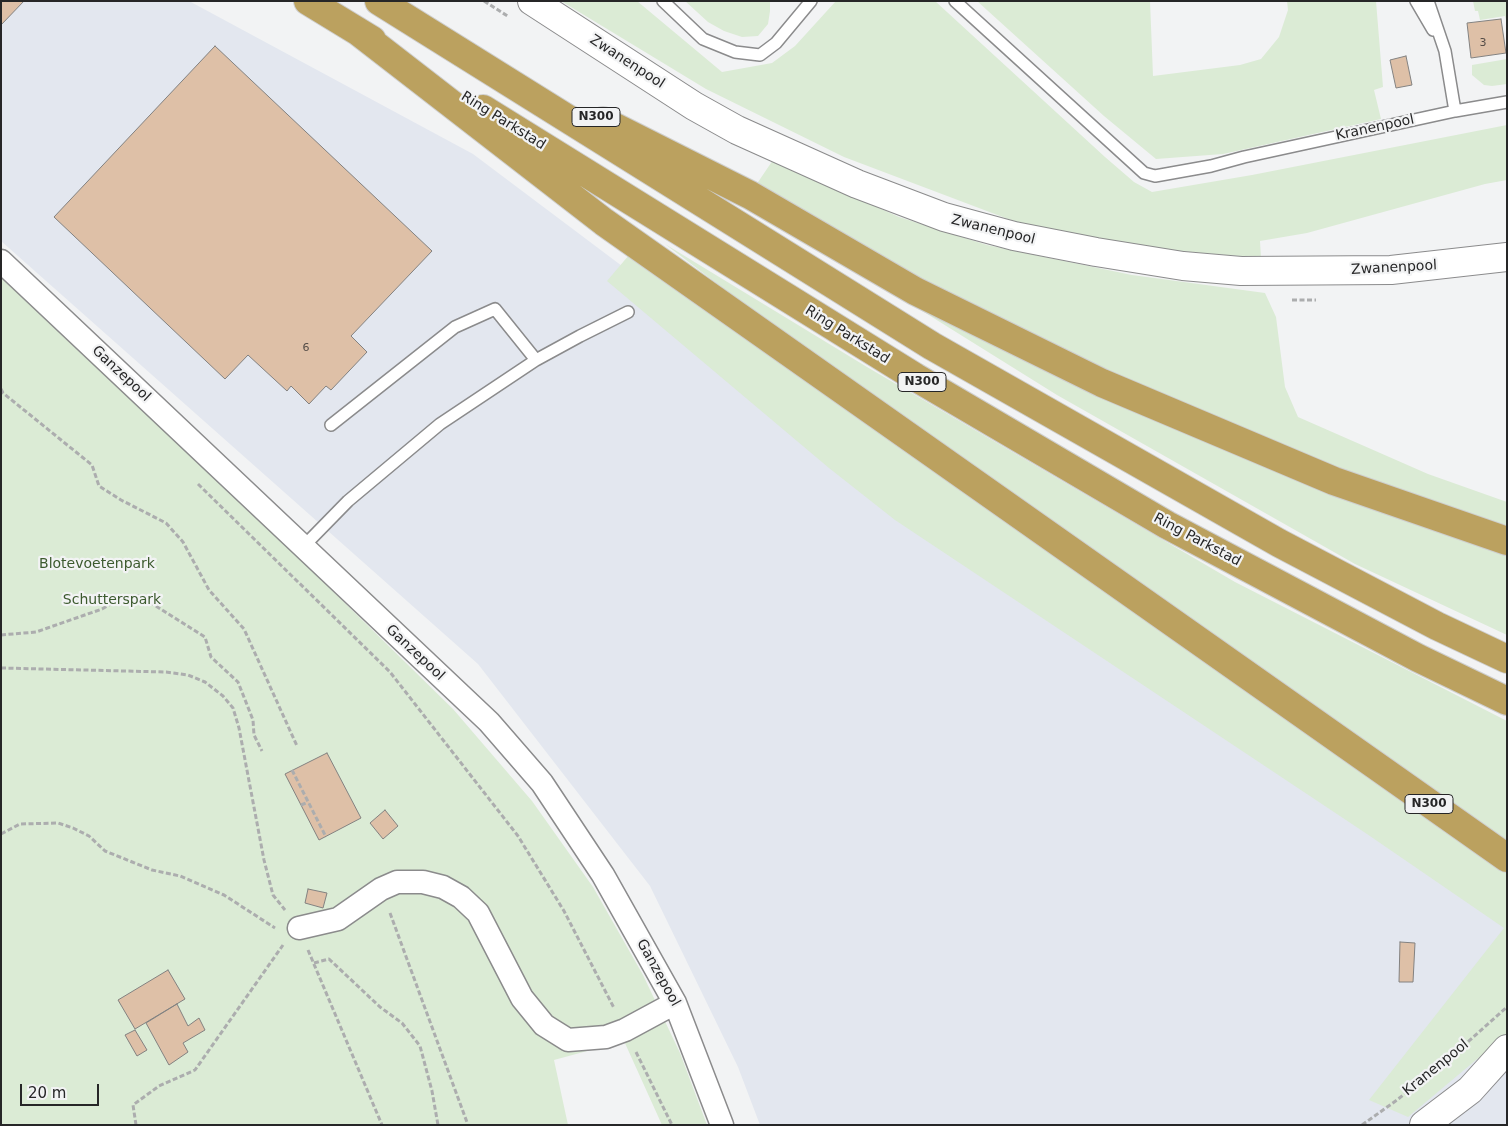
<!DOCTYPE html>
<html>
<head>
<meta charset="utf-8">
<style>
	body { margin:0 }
	#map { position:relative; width:1508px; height:1126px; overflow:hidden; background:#f2f3f4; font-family:"DejaVu Sans",sans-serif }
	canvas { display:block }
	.frame { position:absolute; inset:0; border:2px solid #262627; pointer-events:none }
	.scale { position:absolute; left:20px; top:1084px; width:79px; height:22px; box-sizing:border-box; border:2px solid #262627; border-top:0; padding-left:6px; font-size:15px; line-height:18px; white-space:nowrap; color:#262627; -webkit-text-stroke:4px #f2f3f4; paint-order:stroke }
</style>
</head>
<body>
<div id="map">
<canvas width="1508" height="1126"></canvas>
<div class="frame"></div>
<div class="scale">20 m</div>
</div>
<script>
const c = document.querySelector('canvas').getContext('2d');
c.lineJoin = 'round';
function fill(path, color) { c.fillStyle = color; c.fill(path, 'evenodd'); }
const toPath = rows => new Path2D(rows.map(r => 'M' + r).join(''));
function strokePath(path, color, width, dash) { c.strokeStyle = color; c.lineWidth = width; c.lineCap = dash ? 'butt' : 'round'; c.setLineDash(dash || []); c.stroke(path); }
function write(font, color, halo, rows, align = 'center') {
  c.font = font + ' "DejaVu Sans",sans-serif'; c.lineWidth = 4.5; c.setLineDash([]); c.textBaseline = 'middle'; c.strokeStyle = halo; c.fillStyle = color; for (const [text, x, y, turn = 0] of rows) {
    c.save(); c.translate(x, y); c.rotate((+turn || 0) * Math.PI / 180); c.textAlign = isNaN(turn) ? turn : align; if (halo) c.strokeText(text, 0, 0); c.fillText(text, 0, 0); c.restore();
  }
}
fill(toPath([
	[1,1,189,1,473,154,1351,814,1507,884,1507,1125,760,1125,738,1067,650,886,478,664,1,241]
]), '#e3e7ef');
fill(toPath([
	[561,1,637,1,722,72,772,63,795,46,836,1,935,1,1105,157,1134,182,1152,192,1252,175,1507,125,1507,180,1485,184,1307,233,1260,241,1261,258,1131,247,1062,235,1008,219,844,157,706,89],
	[685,1,770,1,770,11,768,24,758,36,742,37,724,31,708,22],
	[977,1,1150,1,1153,76,1240,65,1261,59,1279,37,1288,10,1287,1,1376,1,1383,87,1374,90,1381,119,1223,154,1156,159,1104,116],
	[1473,1,1507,1,1507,25,1505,16,1480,20,1478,11,1475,11],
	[1507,59,1507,84,1492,86,1484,85,1472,75,1472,65],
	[773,160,899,217,987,245,1132,275,1265,293,1276,317,1285,387,1298,417,1428,474,1507,502,1507,529,1267,443,1068,357,920,281,754,188],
	[665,244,867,367,1235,582,1507,721,1507,844,782,333],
	[629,255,1268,702,1507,872,1507,1034,1408,1117,1369,1100,1504,928,1367,834,895,520,829,468,607,281],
	[1,275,303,562,453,709,532,801,593,887,643,975,680,1053,707,1125,662,1125,624,1041,554,1060,568,1125,1,1125],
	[895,294,1507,549,1507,635,1355,564,1057,395]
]), '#dbebd5');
const building = toPath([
	[1,1,24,1,1,25,1,1],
	[1501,19,1506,53,1471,58,1467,23,1501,19],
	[215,46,432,251,351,336,367,352,331,390,326,386,309,404,291,386,287,391,248,355,225,379,54,217,215,46],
	[1406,56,1412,85,1396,88,1390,60,1406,56],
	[327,753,361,818,319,840,285,774,327,753],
	[385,810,398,826,383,839,370,823,385,810],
	[308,889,327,893,323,908,305,903,308,889],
	[1400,942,1415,943,1413,982,1399,982,1400,942],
	[168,970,185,999,135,1029,118,1000,168,970],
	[177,1004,188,1026,199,1018,205,1030,183,1043,188,1052,169,1065,146,1023,177,1004],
	[135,1030,147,1050,137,1056,125,1035,135,1030]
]);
fill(building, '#dec0a7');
strokePath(building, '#838281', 1);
const lane = toPath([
	[663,1,703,39,735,52,760,55,776,43,811,1],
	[955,1,1144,173,1155,176,1211,166,1244,157,1455,111,1507,102],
	[1416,1,1433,30],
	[1428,1,1445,51,1455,111],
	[331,425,455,327,495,309,536,360],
	[303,547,348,501,440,424,536,360,580,336,628,312]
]);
const street = toPath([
	[1,261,489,722,542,783,603,875,675,1003,722,1125],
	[299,928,338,919,381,889,397,882,423,882,443,887,461,897,478,913,522,998,544,1025,568,1040,606,1037,625,1030,675,1003]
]);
const secondary = toPath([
	[532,1,694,106,737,130,857,184,944,217,1014,236,1096,252,1183,266,1241,271,1391,270,1507,257],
	[1424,1125,1470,1090,1507,1049]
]);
const highway = toPath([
	[308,1,372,40],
	[379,1,932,346,1279,543,1437,626,1507,659],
	[356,30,604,222,1507,858],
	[483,109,915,377,1167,525,1418,658,1507,701],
	[603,121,750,195,915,291,1102,383,1334,481,1507,541]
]);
strokePath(lane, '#8b8b8c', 14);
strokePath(street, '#8b8b8c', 25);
strokePath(secondary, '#8b8b8c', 30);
strokePath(highway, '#cfcfcf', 30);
strokePath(toPath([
	[484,1,509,17],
	[1292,300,1316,300],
	[1,389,3,393,92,465,99,486,121,500,166,523,183,542,209,590,244,629,297,746],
	[198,484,390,672,518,836,564,911,614,1008],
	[1,635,36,632,102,609,123,597,140,596,205,637,211,657,238,682,253,720,254,735,262,751],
	[1,668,166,672,188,675,205,682,223,696,233,708,239,728,264,860,273,895,285,910],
	[292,770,326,837],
	[301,805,308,802],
	[1,834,20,824,58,823,73,828,89,836,105,851,152,870,180,876,224,895,275,928],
	[390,913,468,1125],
	[308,950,382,1125],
	[314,963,329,959,380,1007,402,1023,420,1046,432,1091,438,1125],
	[636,1052,672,1125],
	[136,1125,133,1105,159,1086,195,1070,283,945],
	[1362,1125,1397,1100,1460,1049,1507,1007]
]), '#acadae', 3, [5, 2.5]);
strokePath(lane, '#fff', 11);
strokePath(street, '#fff', 22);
strokePath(secondary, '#fff', 28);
strokePath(highway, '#bba15f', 28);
write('11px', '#544c47', null, [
	["3",1483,43],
	["6",306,348]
]);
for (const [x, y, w] of [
	[596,117,48],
	[922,382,48],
	[1429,804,48]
]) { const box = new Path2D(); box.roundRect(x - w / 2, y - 9.5, w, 19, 4); c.fillStyle = '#f2f3f4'; c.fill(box); strokePath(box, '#262627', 1); }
write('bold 12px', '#262627', null, [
	["N300",596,117],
	["N300",922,382],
	["N300",1429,804]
]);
write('14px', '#262627', '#f2f3f4', [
	["Zwanenpool",627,62,33],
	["Ring Parkstad",503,121,32],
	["Kranenpool",1375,128,-12],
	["Zwanenpool",993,230,14],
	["Zwanenpool",1394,268,-3],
	["Ring Parkstad",847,335,32],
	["Ganzepool",121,374,43],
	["Ring Parkstad",1197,540,28],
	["Ganzepool",415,653,43],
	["Ganzepool",658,973,61],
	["Kranenpool",1436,1068,-39]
]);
write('14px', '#3c5a2e', '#f2f3f4', [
	["Blotevoetenpark",97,564],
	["Schutterspark",112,600]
]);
</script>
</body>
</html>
